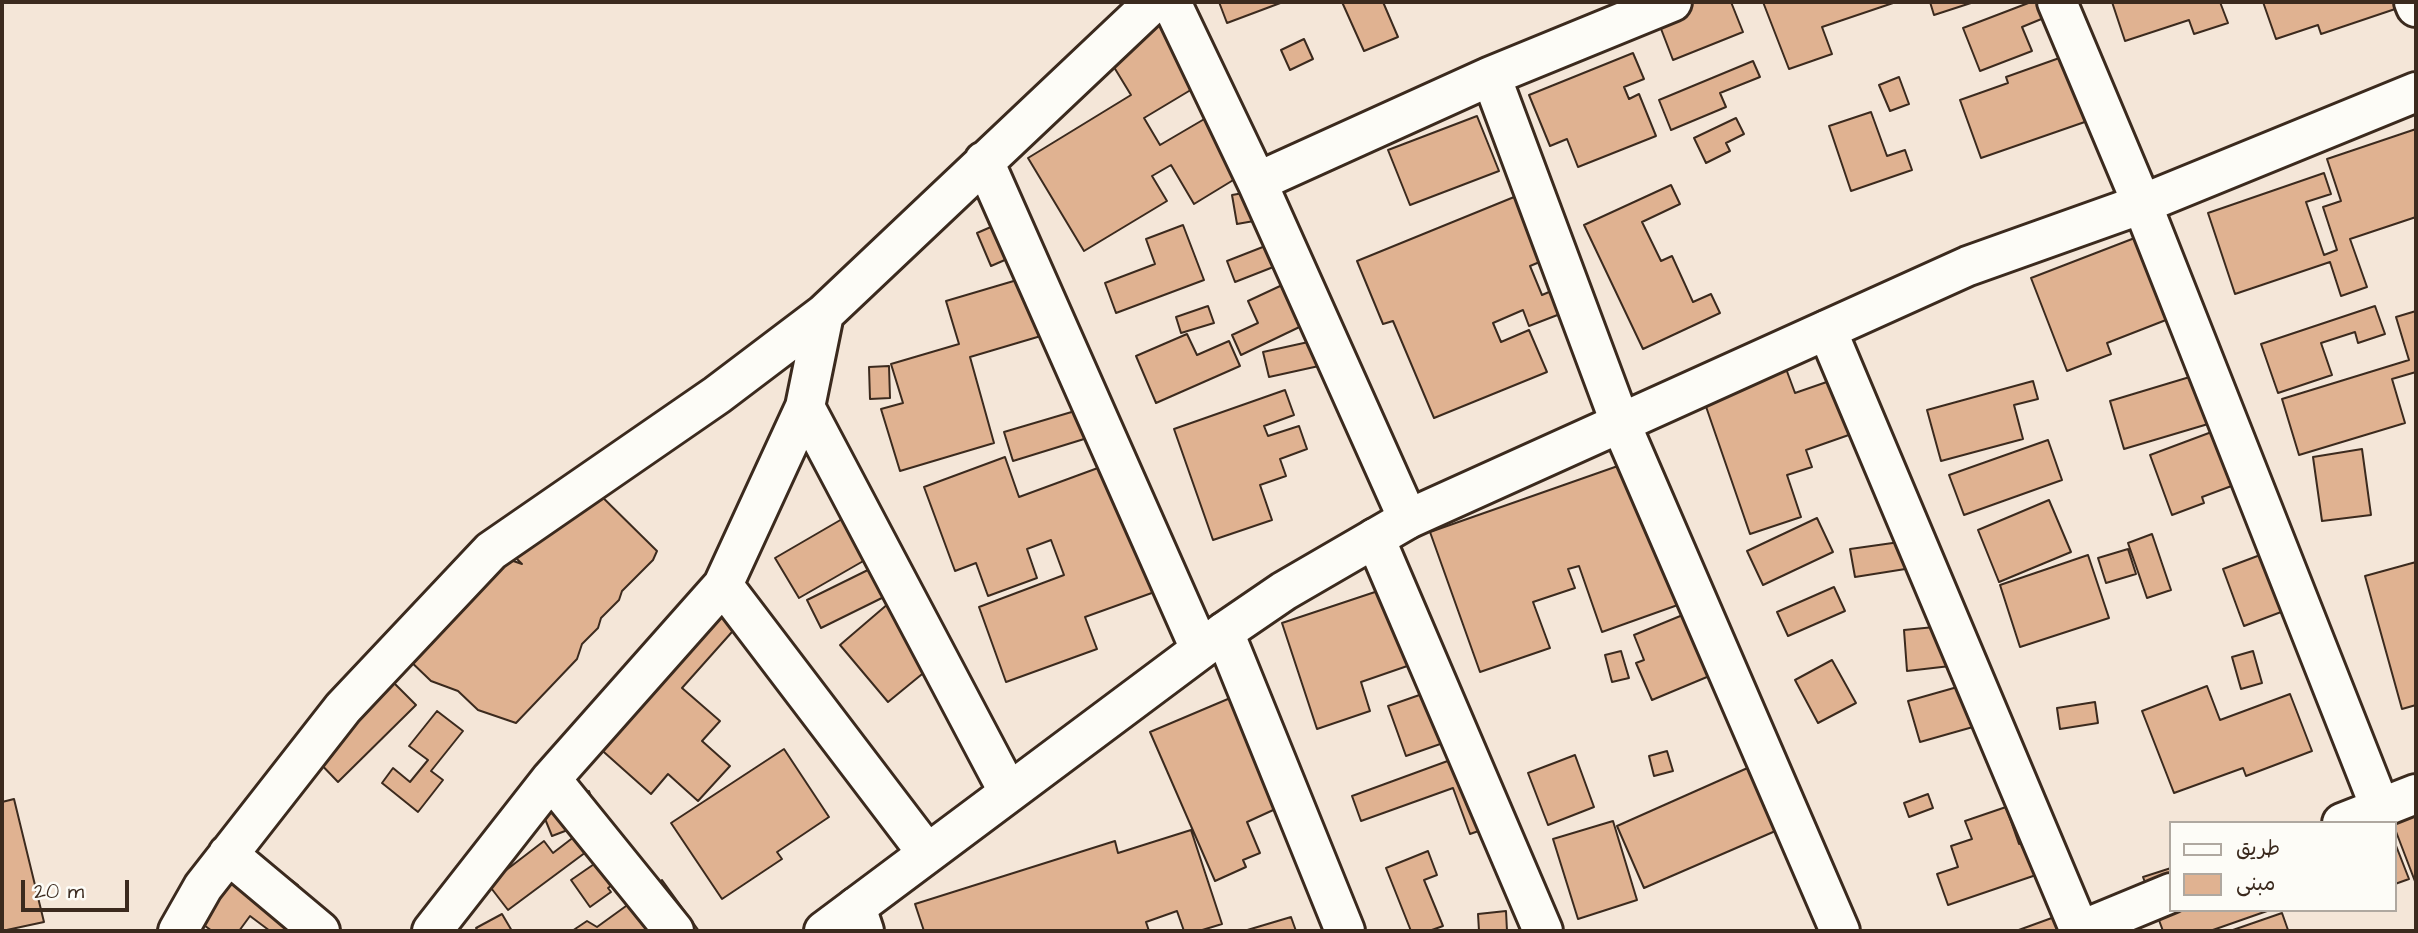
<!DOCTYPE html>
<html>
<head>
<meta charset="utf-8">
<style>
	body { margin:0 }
	#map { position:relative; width:2418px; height:933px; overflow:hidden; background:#f4e6d8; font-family:"Architects Daughter","Playpen Sans Arabic",sans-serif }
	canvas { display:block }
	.frame { position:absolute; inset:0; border:4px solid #3b2a1e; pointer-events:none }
	.legend { position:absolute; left:2169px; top:821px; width:228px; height:91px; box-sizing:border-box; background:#fdfcf7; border:2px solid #afa8a0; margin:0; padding:9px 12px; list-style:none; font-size:21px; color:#3b2a1e }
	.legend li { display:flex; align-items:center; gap:14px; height:35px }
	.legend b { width:35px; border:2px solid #afa8a0 }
	.scale { position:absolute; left:21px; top:880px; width:108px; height:32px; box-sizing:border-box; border:4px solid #3b2a1e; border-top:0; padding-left:9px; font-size:21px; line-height:24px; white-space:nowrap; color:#3b2a1e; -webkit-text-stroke:5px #fdfcf7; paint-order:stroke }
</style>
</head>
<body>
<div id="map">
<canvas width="2418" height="933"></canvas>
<div class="frame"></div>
<ul class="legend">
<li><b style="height:9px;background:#fdfcf7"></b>طريق</li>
<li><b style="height:19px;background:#e0b291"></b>مبنى</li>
</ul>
<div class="scale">20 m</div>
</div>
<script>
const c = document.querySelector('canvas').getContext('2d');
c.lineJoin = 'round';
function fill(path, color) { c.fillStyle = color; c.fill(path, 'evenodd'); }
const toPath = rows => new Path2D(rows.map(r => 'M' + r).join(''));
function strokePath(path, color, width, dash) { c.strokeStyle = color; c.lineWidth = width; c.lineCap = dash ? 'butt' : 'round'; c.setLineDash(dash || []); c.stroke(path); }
const building = toPath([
	[1219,2,1283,2,1227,23,1219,2],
	[1342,2,1383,2,1398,37,1364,51,1342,2],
	[1669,2,1731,2,1743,32,1673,60,1653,8,1669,2],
	[1763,2,1896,2,1822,27,1832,54,1789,69,1763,2],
	[1930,2,1974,2,1934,15,1930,2],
	[2031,2,2051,2,2056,13,2022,27,2032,51,1980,71,1963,28,2031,2],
	[2112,2,2220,2,2228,23,2194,34,2189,20,2125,41,2112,2],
	[2263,2,2410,2,2410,4,2321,34,2318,25,2276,39,2263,2],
	[1175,13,1209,79,1144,118,1160,145,1218,111,1253,168,1194,204,1171,165,1152,176,1167,201,1084,251,1028,158,1131,95,1106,54,1175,13],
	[1304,39,1313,59,1290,70,1281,50,1304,39],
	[2079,51,2102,116,1981,158,1960,100,2008,83,2006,77,2079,51],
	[1633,53,1644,79,1624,87,1629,99,1639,94,1656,136,1578,167,1567,139,1550,146,1529,95,1633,53],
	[1753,61,1760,77,1720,93,1726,107,1671,130,1659,100,1753,61],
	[1899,77,1909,104,1890,111,1879,85,1899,77],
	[1871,112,1887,156,1905,150,1912,170,1851,191,1829,126,1871,112],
	[1477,116,1499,171,1410,205,1388,150,1477,116],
	[1736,118,1744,134,1726,143,1730,151,1706,163,1694,138,1736,118],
	[2416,129,2416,217,2350,239,2367,287,2341,296,2330,262,2235,294,2208,213,2324,173,2331,194,2306,202,2324,255,2337,250,2323,207,2341,201,2327,159,2416,129],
	[1546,184,1571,249,1530,266,1542,295,1563,286,1573,309,1529,326,1523,310,1493,323,1501,342,1529,330,1547,372,1434,418,1393,321,1383,324,1357,261,1546,184],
	[1671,185,1680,204,1642,222,1661,261,1672,256,1693,302,1711,294,1720,313,1643,349,1584,225,1671,185],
	[1266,189,1271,218,1237,224,1232,195,1266,189],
	[1007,220,1021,253,991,266,977,233,1007,220],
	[1183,225,1204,280,1116,313,1105,283,1155,264,1146,239,1183,225],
	[2158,229,2189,311,2107,343,2111,354,2067,371,2031,278,2158,229],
	[1273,243,1281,264,1235,282,1227,261,1273,243],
	[1034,275,1051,333,970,357,994,443,900,471,881,409,903,403,891,364,959,344,946,301,1034,275],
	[1293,280,1312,321,1241,355,1232,335,1258,323,1248,301,1293,280],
	[1208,306,1214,323,1181,333,1176,317,1208,306],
	[2375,306,2385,334,2358,343,2355,332,2321,343,2332,375,2278,393,2261,344,2375,306],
	[2416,311,2416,372,2392,379,2405,423,2299,455,2282,399,2409,360,2396,317,2416,311],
	[1187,334,1197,355,1229,341,1240,366,1156,403,1136,356,1187,334],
	[1322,339,1328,364,1269,377,1263,352,1322,339],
	[889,366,890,398,870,399,869,367,889,366],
	[1785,366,1795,393,1844,376,1863,430,1806,450,1812,467,1787,475,1801,517,1750,534,1702,395,1785,366],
	[2193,376,2235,416,2124,449,2110,401,2193,376],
	[2033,381,2038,399,2014,405,2023,439,1941,461,1927,410,2033,381],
	[1285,390,1294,415,1264,426,1268,436,1299,426,1307,449,1280,459,1286,476,1260,485,1272,520,1213,540,1174,429,1285,390],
	[1102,403,1110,431,1013,461,1004,432,1102,403],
	[2233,424,2253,478,2202,497,2204,503,2172,515,2150,455,2233,424],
	[2048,440,2062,480,1964,515,1949,475,2048,440],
	[2362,449,2371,515,2322,521,2313,457,2362,449],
	[1652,454,1703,596,1602,632,1579,566,1568,569,1575,588,1533,602,1550,648,1480,672,1430,532,1652,454],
	[1005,457,1019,497,1125,458,1174,585,1085,617,1097,649,1006,682,979,607,1064,575,1051,540,1027,549,1037,578,988,596,976,563,955,571,924,487,1005,457],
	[568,474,585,480,657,551,653,560,622,591,619,600,601,618,598,628,582,644,577,659,516,723,478,710,458,691,431,681,405,656,496,555,522,564,515,557,560,497,568,474],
	[2049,500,2071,552,1999,582,1978,530,2049,500],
	[849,515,872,556,799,598,775,558,849,515],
	[1817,518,1833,552,1763,585,1747,551,1817,518],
	[2152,534,2171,590,2147,598,2128,543,2152,534],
	[1914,540,1918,567,1855,577,1850,549,1914,540],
	[2284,546,2305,603,2244,626,2223,569,2284,546],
	[2128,549,2136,574,2106,583,2098,558,2128,549],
	[2088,555,2109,618,2020,647,2000,585,2088,555],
	[2416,562,2416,705,2402,709,2365,576,2416,562],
	[878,565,892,593,821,628,807,600,878,565],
	[727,580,756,605,682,688,720,721,702,741,730,766,698,801,668,774,651,794,587,737,727,580],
	[1390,587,1416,663,1361,682,1370,711,1317,729,1282,623,1390,587],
	[1834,587,1845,611,1788,636,1777,612,1834,587],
	[889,603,938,661,888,702,840,645,889,603],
	[1712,603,1738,664,1652,700,1636,663,1644,660,1634,635,1712,603],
	[1955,625,1959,665,1907,671,1904,630,1955,625],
	[1621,651,1629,678,1612,682,1605,655,1621,651],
	[2253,651,2262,683,2241,689,2232,657,2253,651],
	[1832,660,1856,703,1818,723,1795,680,1832,660],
	[391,680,416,705,338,782,313,756,391,680],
	[1975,682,1987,723,1920,742,1908,701,1975,682],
	[2207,686,2220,720,2290,694,2312,751,2246,776,2243,768,2174,793,2142,711,2207,686],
	[1428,692,1446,742,1406,756,1388,706,1428,692],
	[1235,696,1282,806,1247,822,1260,853,1243,860,1246,867,1215,881,1150,732,1235,696],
	[2095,702,2098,723,2060,729,2057,708,2095,702],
	[437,711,463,731,431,771,443,780,418,812,382,783,393,768,410,782,428,760,409,746,437,711],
	[784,749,829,817,777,852,782,859,722,899,671,823,784,749],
	[1667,751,1673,771,1654,776,1649,756,1667,751],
	[1464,755,1490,827,1470,834,1453,788,1361,821,1352,796,1464,755],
	[1575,755,1594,807,1548,825,1528,773,1575,755],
	[1752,766,1780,829,1644,888,1617,826,1752,766],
	[2416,776,2416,884,2395,829,2395,823,2416,776],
	[589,791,599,818,552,836,541,809,589,791],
	[1928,794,1933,808,1909,817,1904,803,1928,794],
	[14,799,44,922,2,931,2,802,14,799],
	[2006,807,2019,844,2027,841,2039,874,1948,905,1937,874,1958,867,1951,846,1972,839,1965,821,2006,807],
	[605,813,617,829,508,910,488,884,544,841,553,853,605,813],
	[1613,821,1637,900,1578,919,1553,839,1613,821],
	[1191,830,1222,924,1199,931,1184,931,1177,911,1146,922,1149,931,924,931,915,904,1115,841,1118,853,1191,830],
	[2395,843,2409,879,2395,884,2395,843],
	[245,846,298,885,294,891,309,931,270,931,250,916,239,931,212,931,193,917,245,846],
	[613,851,628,873,608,888,611,892,590,907,571,880,613,851],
	[1428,851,1437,875,1424,880,1443,926,1429,931,1411,931,1386,868,1428,851],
	[2171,868,2171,910,2270,910,2210,931,2163,931,2143,877,2171,868],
	[662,880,699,931,572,931,587,921,597,927,662,880],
	[1506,911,1507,931,1479,931,1478,914,1506,911],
	[2071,911,2078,931,2016,931,2071,911],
	[2282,913,2288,930,2283,931,2230,931,2282,913],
	[502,914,512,931,478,931,476,928,502,914],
	[1291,917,1296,931,1244,931,1291,917]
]);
fill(building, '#e0b291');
strokePath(building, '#3b2a1e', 2);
const street = toPath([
	[1171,2,1257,182,1408,519],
	[1672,2,1491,76,1620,422,1840,931],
	[2057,2,2142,204,2380,807],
	[2414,2,2416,7],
	[984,161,1200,649],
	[1257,182,1491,76],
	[1827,330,2080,931],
	[805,407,1008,791],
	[1375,538,1543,931],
	[723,585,927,853],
	[1224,632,1345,931],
	[551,779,674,931],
	[2342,823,2416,794],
	[228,854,320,931],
	[856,907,864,931],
	[178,931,203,887,343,708,491,551,717,395,824,314,1154,2],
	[432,931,551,779,723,585,805,407,824,314],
	[2079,931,2171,893]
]);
const secondary = toPath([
	[824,931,1224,632,1284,591,1408,519,1968,266,2142,204,2416,92]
]);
strokePath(street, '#3b2a1e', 44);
strokePath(secondary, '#3b2a1e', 44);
strokePath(street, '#fdfcf7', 38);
strokePath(secondary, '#fdfcf7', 38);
</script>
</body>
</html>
